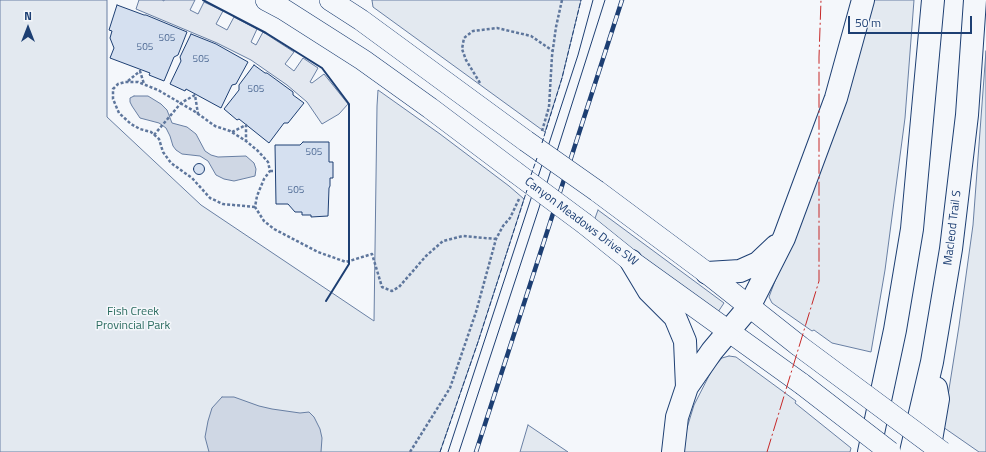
<!DOCTYPE html>
<html>
<head>
<meta charset="utf-8">
<style>
	body { margin:0 }
	#map { position:relative; width:986px; height:452px; overflow:hidden; background:#f4f7fb; font-family:"Titillium Web",sans-serif }
	canvas { display:block }
	.north { position:absolute; left:8px; top:8px; width:40px; height:40px; -webkit-text-stroke:3px #f4f7fb; paint-order:stroke; rotate:0deg; font-size:11px; font-weight:700; line-height:16px; text-align:center; color:#1d3f73 }
	.north::after { content:''; display:block; margin:auto; width:14px; height:18px; background:#1d3f73; clip-path:polygon(50% 0,100% 100%,50% 72%,0 100%) }
	.scale { position:absolute; left:848px; top:16px; width:124px; height:18px; box-sizing:border-box; border:2px solid #1d3f73; border-top:0; padding-left:5px; font-size:12px; line-height:14px; white-space:nowrap; color:#1d3f73; -webkit-text-stroke:3px #f4f7fb; paint-order:stroke }
</style>
</head>
<body>
<div id="map">
<canvas width="986" height="452"></canvas>
<div class="north">N</div>
<div class="scale">50 m</div>
</div>
<script>
const c = document.querySelector('canvas').getContext('2d');
c.lineJoin = 'round';
function fill(path, color) { c.fillStyle = color; c.fill(path, 'evenodd'); }
const toPath = rows => new Path2D(rows.map(r => 'M' + r).join(''));
function strokePath(path, color, width, dash) { c.strokeStyle = color; c.lineWidth = width; c.lineCap = dash ? 'butt' : 'round'; c.setLineDash(dash || []); c.stroke(path); }
function write(font, color, halo, rows, align = 'center') {
  c.font = font + ' "Titillium Web",sans-serif'; c.lineWidth = 3; c.setLineDash([]); c.textBaseline = 'middle'; c.strokeStyle = halo; c.fillStyle = color; for (const [text, x, y, turn = 0] of rows) {
    c.save(); c.translate(x, y); c.rotate((+turn || 0) * Math.PI / 180); c.textAlign = isNaN(turn) ? turn : align; if (halo) c.strokeText(text, 0, 0); c.fillText(text, 0, 0); c.restore();
  }
}
const green = toPath([
	[0,0,107,0,107,117,201,205,374,321,377,106,378,90,440,134,509,186,524,199,478,342,440,452,0,452,0,0],
	[372,0,581,0,562,78,545,132,373,7,372,0],
	[870,0,914,0,905,118,885,270,871,352,832,343,814,330,812,331,772,303,769,297,794,230,870,0],
	[986,51,986,452,979,452,943,427,959,326,973,225,986,51],
	[598,210,724,303,718,312,594,221,598,210],
	[729,356,736,357,796,401,795,403,851,448,850,452,682,452,687,428,694,405,713,368,722,358,729,356],
	[528,425,568,452,520,452,528,425]
]);
fill(green, '#e3e9f0');
strokePath(green, '#687fa3', 1);
const parking = toPath([
	[139,0,162,0,164,1,164,0,195,0,190,10,198,14,204,2,223,11,216,24,227,30,234,17,257,29,251,42,256,45,263,32,294,52,285,64,294,71,303,58,318,68,310,82,312,83,324,74,348,104,339,114,322,124,307,102,287,85,251,60,217,43,136,9,139,0]
]);
fill(parking, '#e3e8f0');
strokePath(parking, '#687fa3', 1);
const water = toPath([
	[134,96,148,96,161,104,167,110,172,123,187,127,196,134,205,151,211,155,218,157,246,156,254,163,256,169,255,176,234,181,224,179,216,175,208,161,200,156,182,154,176,150,173,146,170,136,166,128,159,123,140,118,132,106,130,102,130,98,134,96],
	[222,397,234,397,259,406,272,409,300,413,309,412,314,417,320,429,322,438,321,452,209,452,205,437,208,421,212,408,222,397]
]);
fill(water, '#cfd7e4');
strokePath(water, '#687fa3', 1);
const building = toPath([
	[117,5,144,15,146,15,187,32,178,55,174,57,164,81,149,75,150,73,110,58,114,48,110,38,112,31,109,30,117,5],
	[191,34,216,44,248,62,236,84,232,85,221,108,186,89,185,91,170,84,181,61,180,57,191,34],
	[254,65,265,73,267,73,293,92,293,95,304,103,288,123,284,123,269,143,239,119,237,120,224,109,239,90,239,85,254,65],
	[303,142,329,142,329,162,333,162,333,178,330,178,330,186,329,188,328,216,311,217,311,215,302,215,302,212,295,212,288,204,276,204,275,145,300,145,303,142],
	'193.5 169a5.5 5.5 0 1 1 11 0a5.5 5.5 0 1 1-11 0Z'
]);
fill(building, '#d5e0f0');
strokePath(building, '#1d3f73', 1);
const secondary = toPath([
	[266,0,283,9,363,60,430,108,515,172],
	[330,0,361,20,526,141],
	[597,191,707,273,798,345],
	[585,224,631,261,802,384]
]);
const motorway = toPath([
	[631,261,649,291,675,317,685,341,687,387],
	[707,273,740,271,758,263,776,246],
	[673,452,677,417,687,387,712,351,749,307,784,238,836,98,863,0],
	[869,452,895,330,912,229,933,0],
	[911,452,932,362,951,249,967,115,975,0],
	[929,452,938,399,936,388]
]);
strokePath(secondary, '#1d3f73', 22);
strokePath(motorway, '#1d3f73', 24);
strokePath(toPath([
	[128,81,140,71,144,84],
	[480,83,466,60,462,49,464,38,473,31,497,28,531,36,553,51],
	[542,131,549,107,552,56,556,27,562,0],
	[232,132,246,125,246,141],
	[154,135,181,103,195,95,198,114],
	[270,171,275,171],
	[255,207,223,204,210,198,192,178,171,163,163,152,159,139,151,132,140,129,131,124,119,113,113,99,113,89,118,84,125,82,138,82,158,90,194,111,215,126,230,131,246,141,258,151,268,162,270,171,264,179,257,196,255,207,264,221,274,229,318,252,346,262,372,254,382,287,392,291,399,287,426,256,443,241,463,236,496,239],
	[410,452,450,388,476,312,496,239,503,226,510,218,519,199]
]), '#5e769c', 2.5, [3, 2]);
strokePath(secondary, '#f4f7fb', 21);
strokePath(motorway, '#f4f7fb', 22);
strokePath(toPath([
	[448,452,578,55,593,0],
	[459,452,538,211,605,0]
]), '#1d3f73', 1);
const rail = toPath([
	[476,452,622,0]
]);
strokePath(rail, '#1d3f73', 4.5);
strokePath(rail, '#f4f7fb', 3, [9]);
const secondaryBridge = toPath([
	[526,141,597,191],
	[515,172,585,224],
	[798,345,942,452],
	[802,384,890,452]
]);
strokePath(secondaryBridge, '#1d3f73', 22, []);
strokePath(secondaryBridge, '#f4f7fb', 21);
strokePath(toPath([
	[542,143,562,78,581,0],
	[531,175,537,158],
	[440,452,478,342,527,190]
]), '#1d3f73', 1, [5, 2]);
strokePath(toPath([
	[203,0,266,33,322,68,349,104,349,264,326,301]
]), '#1d3f73', 2);
strokePath(toPath([
	[767,452,819,281,819,57,821,0]
]), '#c62828', 1, [14, 3, 2, 3]);
write('10px', '#4b6792', null, [
	["505",167,39],
	["505",145,48],
	["505",201,60],
	["505",256,90],
	["505",314,153],
	["505",296,191]
]);
write('12px', '#1d3f73', '#f4f7fb', [
	["Canyon Meadows Drive SW",581,222,37],
	["Macleod Trail S",953,228,-83]
]);
write('12px', '#2c6c60', '#f4f7fb', [
	["Fish Creek",133,312],
	["Provincial Park",133,326]
]);
</script>
</body>
</html>
